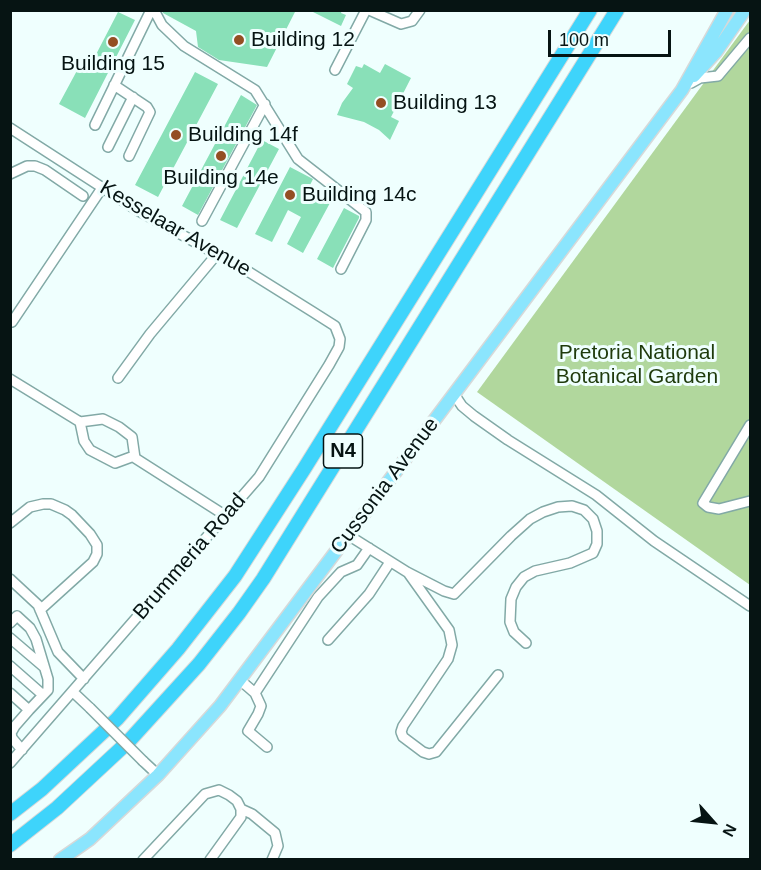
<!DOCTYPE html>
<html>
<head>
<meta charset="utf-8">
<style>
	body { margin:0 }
	#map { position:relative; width:761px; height:870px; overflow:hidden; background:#effffe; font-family:Arial,sans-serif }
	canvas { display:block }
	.frame { position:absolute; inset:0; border:12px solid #061413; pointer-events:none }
	.north { position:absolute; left:683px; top:792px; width:60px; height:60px; -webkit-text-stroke:4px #effffe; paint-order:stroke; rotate:117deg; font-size:16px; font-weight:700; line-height:24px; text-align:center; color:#061413 }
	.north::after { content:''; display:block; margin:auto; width:21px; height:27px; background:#061413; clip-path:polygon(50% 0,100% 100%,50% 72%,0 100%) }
	.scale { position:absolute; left:548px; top:30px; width:123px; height:27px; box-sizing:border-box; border:3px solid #061413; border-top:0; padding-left:8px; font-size:18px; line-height:21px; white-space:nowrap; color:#061413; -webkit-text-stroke:4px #effffe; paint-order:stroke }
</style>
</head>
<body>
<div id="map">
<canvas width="761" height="870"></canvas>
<div class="frame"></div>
<div class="north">N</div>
<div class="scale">100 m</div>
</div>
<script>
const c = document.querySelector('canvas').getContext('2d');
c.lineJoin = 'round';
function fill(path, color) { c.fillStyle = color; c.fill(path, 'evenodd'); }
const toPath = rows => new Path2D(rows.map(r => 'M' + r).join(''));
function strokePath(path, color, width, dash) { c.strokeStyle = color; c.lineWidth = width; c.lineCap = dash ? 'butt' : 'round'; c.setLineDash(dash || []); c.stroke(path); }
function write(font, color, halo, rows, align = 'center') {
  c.font = font + ' Arial,sans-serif'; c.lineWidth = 6; c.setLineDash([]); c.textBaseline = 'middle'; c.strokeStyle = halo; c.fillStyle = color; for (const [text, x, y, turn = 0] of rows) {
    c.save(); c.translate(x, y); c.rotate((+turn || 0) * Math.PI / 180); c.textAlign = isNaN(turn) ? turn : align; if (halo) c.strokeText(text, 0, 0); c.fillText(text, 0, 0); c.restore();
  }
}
fill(toPath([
	[750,20,750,585,477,392]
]), '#b1d79d');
fill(toPath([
	[162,10,296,10,267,67,219,60,198,47,196,31,163,13],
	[309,10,342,10,341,13,346,15,341,26],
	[118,12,135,20,85,118,59,104,80,65,89,68],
	[364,64,380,73,385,64,411,78,391,117,399,121,390,140,379,130,364,122,337,115,342,103,353,88,347,84,356,66,362,68],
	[195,72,218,84,158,197,135,185],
	[241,95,257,105,198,215,182,206],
	[262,140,279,149,237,228,220,220],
	[290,167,313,179,308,189,331,201,303,253,287,244,301,217,288,210,272,242,255,234],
	[344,208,359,216,359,218,333,268,317,259]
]), '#89e0b8');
const minor = toPath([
	[154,10,162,25,184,46,255,90,298,159,366,212,366,220,341,269],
	[369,10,401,24,412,21,420,10],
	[335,70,366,10],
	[691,83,700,78,718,76,750,38],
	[114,85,147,107,150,112,129,156],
	[95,125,151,10],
	[10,128,137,210,249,272,313,312,335,326,340,339,339,347,329,365,259,477,10,763],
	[108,147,133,97],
	[10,174,27,166,35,166,45,170,83,196],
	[202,221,265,104],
	[12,322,102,188],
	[118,378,150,334,217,254],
	[10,379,80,422,103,419,119,427,132,437,135,458,226,516],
	[454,394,462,406,474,416,508,440,596,495,654,541,750,606],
	[80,422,84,441,90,450,115,463,134,456],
	[750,425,703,503,708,507,719,509,750,501],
	[10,523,30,507,43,504,51,504,65,510,72,515,90,534,97,545,97,554,93,562,40,610],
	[348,535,407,572,444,591,454,594,511,536,530,519,543,512,558,507,572,506,584,510,593,519,597,531,597,544,593,553,570,563,535,571,524,577,516,587,511,599,510,622,514,632,526,643],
	[409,574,449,630,452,645,448,659,403,726,401,732,403,737,423,752,429,754,436,752,498,675],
	[10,579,38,605,58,652,84,679],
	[10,623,17,616,30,628,36,639,48,679,48,690,29,710],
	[10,638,44,667],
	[328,640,369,594,390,562],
	[10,666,43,695],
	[240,680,255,693,261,706,258,714,248,731,267,747],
	[73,692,90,708],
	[10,693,29,710,15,726,11,733,12,738,22,750],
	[255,693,318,597,341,572,357,565,369,548],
	[143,761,158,775],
	[241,809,252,814,275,833,278,846,272,860],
	[143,860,205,794,219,790,229,795,237,801,241,809,241,817,210,860]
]);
const major = toPath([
	[694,76,716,52,745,10],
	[60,860,90,839,158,775,220,706,682,90,727,10]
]);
const highway = toPath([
	[10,814,42,789,117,719,178,649,235,576,304,469,590,10],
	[10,845,57,808,128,742,199,664,239,613,263,579,617,10]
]);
strokePath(minor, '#82a9a6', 12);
strokePath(major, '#d7d9d9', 15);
strokePath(highway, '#d7d9d9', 16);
strokePath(minor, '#fff', 9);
strokePath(major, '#8be5fd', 12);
strokePath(highway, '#3ed4fb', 14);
const minorBridge = toPath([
	[90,708,143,761]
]);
strokePath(minorBridge, '#82a9a6', 12, []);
strokePath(minorBridge, '#fff', 9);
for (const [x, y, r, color] of [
	[239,40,6,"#944f23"],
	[113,42,6,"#944f23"],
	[381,103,6,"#944f23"],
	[176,135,6,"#944f23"],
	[221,156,6,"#944f23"],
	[290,195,6,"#944f23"]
]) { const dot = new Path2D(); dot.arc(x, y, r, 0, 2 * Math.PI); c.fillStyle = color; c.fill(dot); strokePath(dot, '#effffe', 2); }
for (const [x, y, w] of [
	[343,451,39]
]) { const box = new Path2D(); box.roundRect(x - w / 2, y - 17, w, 34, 4.5); c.fillStyle = '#effffe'; c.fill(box); strokePath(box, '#061413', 1.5); }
write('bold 20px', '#061413', null, [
	["N4",343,451]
]);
write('21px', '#061413', '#effffe', [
	["Building 12",251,40],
	["Building 15",113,64,"center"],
	["Building 13",393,103],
	["Building 14f",188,135],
	["Building 14e",221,178,"center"],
	["Building 14c",302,195]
], 'left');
write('21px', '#061413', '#effffe', [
	["Kesselaar Avenue",175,229,30],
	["Cussonia Avenue",385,486,-53],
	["Brummeria Road",190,557,-49]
]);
write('21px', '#1e3a0b', '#effffe', [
	["Pretoria National",637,353],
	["Botanical Garden",637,377]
]);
</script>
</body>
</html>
